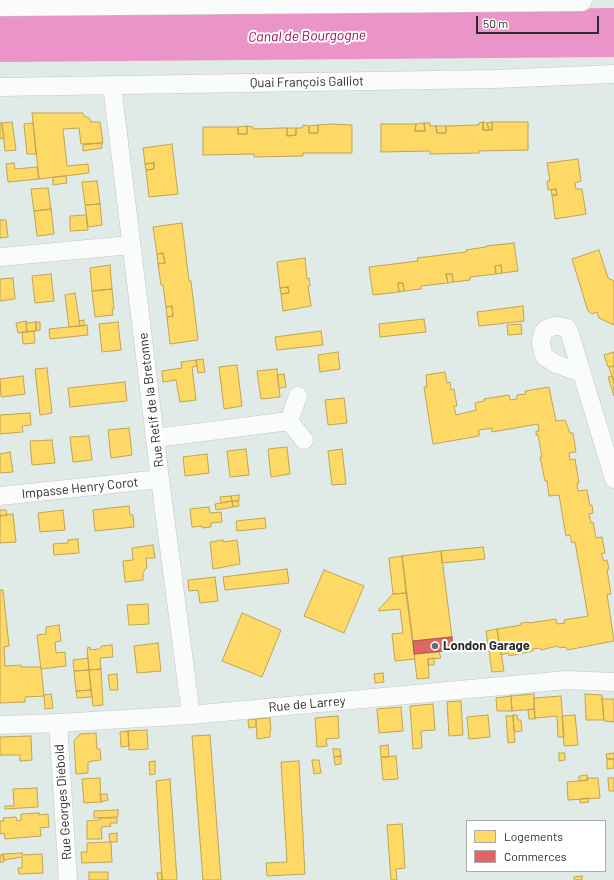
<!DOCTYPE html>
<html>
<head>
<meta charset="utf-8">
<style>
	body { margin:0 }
	#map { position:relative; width:614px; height:880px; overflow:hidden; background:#e0eae7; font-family:Barlow,sans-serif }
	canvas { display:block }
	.legend { position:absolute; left:466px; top:820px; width:140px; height:52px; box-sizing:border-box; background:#fff; border:1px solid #aaa; margin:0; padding:5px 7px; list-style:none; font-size:12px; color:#2b2b2b }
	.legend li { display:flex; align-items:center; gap:8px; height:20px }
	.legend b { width:20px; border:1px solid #aaa }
	.scale { position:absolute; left:476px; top:16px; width:123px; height:18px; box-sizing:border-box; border:2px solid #2b2b2b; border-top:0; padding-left:5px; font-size:12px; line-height:14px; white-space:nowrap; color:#2b2b2b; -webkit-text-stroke:3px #fff; paint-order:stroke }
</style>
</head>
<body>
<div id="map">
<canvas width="614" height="880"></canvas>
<ul class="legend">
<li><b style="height:11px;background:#ffd966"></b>Logements</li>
<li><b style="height:11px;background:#e06666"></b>Commerces</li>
</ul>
<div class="scale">50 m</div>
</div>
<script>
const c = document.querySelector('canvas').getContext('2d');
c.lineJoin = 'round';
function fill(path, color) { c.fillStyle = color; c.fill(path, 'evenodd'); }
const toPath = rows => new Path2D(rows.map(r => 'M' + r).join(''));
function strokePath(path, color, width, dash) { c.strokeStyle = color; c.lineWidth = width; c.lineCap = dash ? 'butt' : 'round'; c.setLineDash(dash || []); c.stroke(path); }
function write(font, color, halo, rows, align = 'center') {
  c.font = font + ' Barlow,sans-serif'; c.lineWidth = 4; c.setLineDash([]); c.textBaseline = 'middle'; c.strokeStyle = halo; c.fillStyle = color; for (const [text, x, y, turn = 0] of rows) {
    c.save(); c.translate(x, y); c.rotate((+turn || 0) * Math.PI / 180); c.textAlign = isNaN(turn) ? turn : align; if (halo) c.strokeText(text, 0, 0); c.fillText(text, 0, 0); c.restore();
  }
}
fill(toPath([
	[614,8,614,57,0,62,0,14]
]), '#eb94c7');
const homes = toPath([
	[32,113,83,113,84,116,89,118,91,122,100,122,103,143,101,143,81,144,79,128,63,129,67,166,88,164,89,173,39,179,32,113],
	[12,122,16,150,5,151,2,123,12,122],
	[483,122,483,130,492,130,492,122,528,122,528,150,479,151,479,153,430,154,430,151,381,152,381,124,416,124,415,131,425,131,424,123,430,123,430,126,436,126,437,133,446,133,446,126,479,125,479,123,483,122],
	[483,122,487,123,489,130,483,130,483,122],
	[492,122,492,130,489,130,487,123,492,122],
	[0,123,2,123,4,138,0,139,0,123],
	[33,123,36,154,27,154,24,124,33,123],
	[424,123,425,131,415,131,416,124,424,123],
	[331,124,352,125,352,153,303,153,303,156,254,157,254,154,203,155,203,127,238,127,238,134,247,134,247,126,253,127,253,129,282,128,287,128,287,136,296,135,296,128,302,128,303,125,309,126,309,133,318,133,318,125,331,124],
	[318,125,318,133,309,133,309,126,318,125],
	[247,126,247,134,238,134,238,127,247,126],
	[436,126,446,126,446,133,437,133,436,126],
	[287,128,296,128,296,135,287,136,287,128],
	[101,143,102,148,83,151,83,145,101,143],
	[172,144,178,194,149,197,146,170,154,169,154,163,145,164,143,148,172,144],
	[578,159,581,181,575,183,576,189,582,189,586,214,555,219,552,195,557,195,556,189,548,190,547,181,550,181,547,163,578,159],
	[14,163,15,169,37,167,39,179,8,182,6,164,14,163],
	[154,163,154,169,146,170,145,164,154,163],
	[66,176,67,183,53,185,53,177,66,176],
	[97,181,100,204,85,205,82,182,97,181],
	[48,188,51,209,34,211,31,189,48,188],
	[556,189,557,195,552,195,551,190,556,189],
	[100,204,102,225,88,227,85,205,100,204],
	[51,209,54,234,37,236,34,211,51,209],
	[86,215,88,230,70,231,70,216,86,215],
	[0,220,6,220,8,237,0,238,0,220],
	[182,223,189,281,191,281,198,340,170,344,167,317,173,316,172,306,166,307,163,285,161,285,158,264,165,263,163,253,157,254,153,227,182,223],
	[514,243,518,271,502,273,501,265,495,266,496,274,470,277,470,280,453,282,452,274,446,274,448,283,421,286,421,289,404,291,403,283,398,283,399,292,373,295,369,267,418,261,417,258,466,252,466,250,486,247,486,246,514,243],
	[599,250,608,278,614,281,614,325,599,318,597,312,592,314,588,311,572,259,599,250],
	[163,253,165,263,158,264,157,254,163,253],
	[305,258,307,279,309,278,310,286,308,286,311,306,283,311,281,294,289,293,288,287,280,288,277,262,305,258],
	[110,265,112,289,92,291,90,268,110,265],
	[501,265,502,273,496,274,495,266,501,265],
	[51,274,54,301,35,303,32,276,51,274],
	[446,274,452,274,453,282,448,283,446,274],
	[13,278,15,299,0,301,0,279,13,278],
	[398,283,403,283,404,291,399,292,398,283],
	[288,287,289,293,281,294,280,288,288,287],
	[112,289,114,309,112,309,113,315,95,317,92,291,112,289],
	[75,293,80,326,69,327,65,295,75,293],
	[172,306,173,316,167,317,166,307,172,306],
	[523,306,524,321,479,326,477,312,523,306],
	[424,319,426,332,380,337,379,324,424,319],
	[84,320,84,326,80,326,79,321,84,320],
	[26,321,27,332,18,333,16,323,26,321],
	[36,322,40,322,40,330,36,331,36,322],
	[36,322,36,331,27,332,26,323,36,322],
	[118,322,121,350,102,352,99,324,118,322],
	[521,324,522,334,508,335,507,325,521,324],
	[87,325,88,335,50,339,49,329,87,325],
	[34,331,35,343,23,344,22,332,34,331],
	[321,331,323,345,277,350,275,337,321,331],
	[338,352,340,369,320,372,318,355,338,352],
	[614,352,614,366,608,367,604,355,614,352],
	[203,359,205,372,198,373,196,360,203,359],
	[196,360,197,366,192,367,196,400,180,402,176,380,163,382,162,371,182,368,181,362,196,360],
	[237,365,242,406,224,409,219,367,237,365],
	[614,366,614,383,609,367,614,366],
	[47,368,52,413,40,415,35,369,47,368],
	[277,369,280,397,261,399,257,371,277,369],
	[445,372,447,383,450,382,451,390,454,389,457,406,454,406,456,415,476,410,475,403,484,401,484,399,509,395,510,400,517,399,517,395,526,394,525,391,549,387,556,421,565,420,570,433,573,433,576,452,569,453,570,460,575,459,579,483,577,483,578,491,587,490,590,506,592,505,593,513,589,514,591,523,593,522,596,538,602,537,605,553,601,554,604,561,607,560,609,569,607,570,611,594,607,594,614,641,567,650,566,647,559,648,557,646,541,650,540,648,533,649,533,651,509,656,508,653,501,655,497,629,521,625,521,623,529,622,529,623,556,619,557,624,565,623,564,620,588,616,575,542,572,543,570,535,566,536,559,495,549,496,547,481,545,481,540,457,542,457,538,435,536,435,536,431,539,431,538,424,492,432,492,428,479,430,479,436,433,444,424,387,427,387,426,375,445,372],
	[284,374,286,387,279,388,277,375,284,374],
	[23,376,25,394,1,397,0,379,23,376],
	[612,376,614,383,614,396,608,377,612,376],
	[125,382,127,401,70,407,68,388,125,382],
	[344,398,347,423,328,425,325,400,344,398],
	[30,413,31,425,22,426,23,432,0,434,0,415,30,413],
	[129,428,132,455,111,458,108,430,129,428],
	[89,436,92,460,73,462,70,437,89,436],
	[52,440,55,463,32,465,30,441,52,440],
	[287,447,290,474,271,477,268,449,287,447],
	[246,449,249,475,230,477,227,451,246,449],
	[342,449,346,484,332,485,328,451,342,449],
	[10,452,13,472,0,473,0,454,10,452],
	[207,454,209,473,185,476,183,457,207,454],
	[239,495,239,501,232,501,231,496,239,495],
	[231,496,232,501,221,503,220,497,231,496],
	[232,501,238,501,239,506,233,507,232,501],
	[232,501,233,507,216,510,215,504,232,501],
	[129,506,130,515,133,515,134,527,95,531,93,510,129,506],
	[209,507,210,513,221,512,222,522,211,523,211,527,202,528,202,526,192,527,190,509,209,507],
	[0,510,6,510,7,515,0,516,0,510],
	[63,510,65,530,40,532,38,513,63,510],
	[13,514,16,542,0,543,0,516,13,514],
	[265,518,266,528,237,531,236,521,265,518],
	[78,539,79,553,54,555,53,544,68,543,68,540,78,539],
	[223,540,223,542,237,540,240,564,213,569,210,542,223,540],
	[153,545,155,558,146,558,147,567,143,573,143,580,125,582,123,561,133,560,132,548,153,545],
	[483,547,485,559,442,563,441,551,483,547],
	[441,551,452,637,413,641,402,556,441,551],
	[402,556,406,593,393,594,389,558,402,556],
	[287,569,289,583,225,590,223,577,287,569],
	[324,570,364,586,344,633,304,616,324,570],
	[215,577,218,601,200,603,198,590,189,591,188,580,215,577],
	[0,590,3,590,9,646,4,647,5,666,21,665,21,667,41,667,44,696,25,697,25,702,0,703,0,590],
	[406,593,415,659,395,661,392,634,403,633,400,609,379,611,379,609,393,594,406,593],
	[148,604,149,624,129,625,127,605,148,604],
	[242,613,281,630,262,677,222,661,242,613],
	[59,625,61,641,55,642,56,653,65,652,66,666,41,669,37,635,46,634,46,627,59,625],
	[497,629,504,671,492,672,486,631,497,629],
	[158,643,161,671,137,673,134,646,158,643],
	[112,645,113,657,100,658,101,669,89,670,87,648,90,647,90,650,99,649,102,646,112,645],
	[439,652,441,658,428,659,429,678,417,679,414,654,439,652],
	[88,658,89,670,74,671,73,660,88,658],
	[434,658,434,665,428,665,428,659,434,658],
	[101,669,103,705,93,706,89,670,101,669],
	[89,670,91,690,76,691,74,671,89,670],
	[383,673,384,682,375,683,374,674,383,673],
	[117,674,118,690,110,690,108,675,117,674],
	[91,690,92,697,77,698,76,691,91,690],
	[51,694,53,708,45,709,44,695,51,694],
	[534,694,534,709,512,711,511,696,534,694],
	[585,694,602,695,604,720,586,720,585,694],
	[511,696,512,711,497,711,496,698,511,696],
	[561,696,564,737,558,737,557,716,535,718,534,698,561,696],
	[602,699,614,699,614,722,604,721,602,699],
	[461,701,463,735,449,736,447,702,461,701],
	[433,704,435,730,421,731,422,748,413,749,410,706,433,704],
	[401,707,403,731,379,733,377,709,401,707],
	[534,709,535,719,529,719,528,710,534,709],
	[488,715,490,737,469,739,467,717,488,715],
	[513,715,517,715,518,720,521,720,522,731,514,732,513,715],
	[575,715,578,745,564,746,562,716,575,715],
	[338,716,339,738,326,739,327,746,317,747,315,718,338,716],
	[506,716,513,716,515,742,508,743,506,716],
	[270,718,271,730,270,730,270,737,257,739,256,719,270,718],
	[256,719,256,727,249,728,248,720,256,719],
	[147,730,148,749,129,750,128,731,147,730],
	[128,731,129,746,121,747,120,732,128,731],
	[96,733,97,749,100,749,101,760,92,761,88,762,88,773,76,774,74,741,80,734,96,733],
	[210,735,221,880,203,880,192,736,210,735],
	[31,736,32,760,20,761,20,755,0,755,0,737,31,736],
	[388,745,389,757,381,757,380,746,388,745],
	[333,749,340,749,341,756,334,757,333,749],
	[559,753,565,753,565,760,559,761,559,753],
	[614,753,614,759,607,759,606,754,614,753],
	[341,756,341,764,335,765,334,757,341,756],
	[396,756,398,779,383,780,381,757,396,756],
	[607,759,614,759,614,768,607,769,607,759],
	[312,760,319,760,321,773,314,774,312,760],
	[155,761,155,774,150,775,149,762,155,761],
	[299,761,305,874,267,876,266,863,287,862,281,762,299,761],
	[587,775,588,780,579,781,579,776,587,775],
	[100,778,101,802,84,803,82,779,100,778],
	[587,778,598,778,600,798,568,800,567,782,588,780,587,778],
	[608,778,614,778,614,791,609,791,608,778],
	[170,779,177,880,162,880,156,781,170,779],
	[37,788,38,807,5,809,5,806,14,806,13,789,37,788],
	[100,794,107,794,108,800,101,802,100,794],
	[588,798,589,802,580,803,580,799,588,798],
	[118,810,118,817,94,818,94,811,118,810],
	[39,813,39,815,48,814,49,827,40,828,41,836,5,839,4,833,0,834,0,821,4,821,3,818,16,817,17,821,21,820,21,814,39,813],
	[100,818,117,818,117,823,110,823,111,826,101,827,102,839,87,839,87,821,100,820,100,818],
	[402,824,405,868,396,869,397,880,391,880,387,825,402,824],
	[117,833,117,842,110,842,109,834,117,833],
	[110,842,111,842,112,862,82,863,81,852,87,852,87,843,110,842],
	[22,853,22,855,42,854,43,873,19,874,18,868,22,868,22,857,4,860,3,854,22,853],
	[3,854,4,862,0,862,0,855,3,854],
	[89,872,108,872,108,880,89,880,89,872],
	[157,873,162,873,162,880,158,880,157,873],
	[582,876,582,880,574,880,574,877,582,876]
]);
fill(homes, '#ffd966');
strokePath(homes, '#bfa554', 1);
const shops = toPath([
	[452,637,453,650,414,654,413,641,452,637]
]);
fill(shops, '#e06666');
strokePath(shops, '#aa5454', 1);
const street = toPath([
	[112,85,160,479,191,715],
	[0,87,495,79,614,74],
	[0,257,131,245],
	[582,373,556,364,545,357,543,353,541,342,543,333,546,329,554,326,559,326,567,328,569,331,614,479],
	[289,421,298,396],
	[289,421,304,440],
	[156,438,289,421],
	[0,496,160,479],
	[58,723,68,880],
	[0,725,58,723,191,715,566,680,614,682]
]);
const secondary = toPath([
	[0,5,581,0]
]);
strokePath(street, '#c5c7c6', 19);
strokePath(secondary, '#c5c7c6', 23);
strokePath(street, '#fafcfb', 18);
strokePath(secondary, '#fafcfb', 22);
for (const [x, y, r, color] of [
	[435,646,4,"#6a6e6d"]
]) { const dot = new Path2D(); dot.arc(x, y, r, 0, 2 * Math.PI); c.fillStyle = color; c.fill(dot); strokePath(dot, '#fff', 1.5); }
write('13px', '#2b2b2b', '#fff', [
	["Quai François Galliot",307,82,-1],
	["Rue Retif de la Bretonne",151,400,-97],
	["Impasse Henry Corot",80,488,-6],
	["Rue de Larrey",307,704,-5],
	["Rue Georges Diebold",63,802,-94]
]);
write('bold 13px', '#2b2b2b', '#fff', [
	["London Garage",443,646]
], 'left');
write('italic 14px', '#9e0c54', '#fff', [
	["Canal de Bourgogne",307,36,-1]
]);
</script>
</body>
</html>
